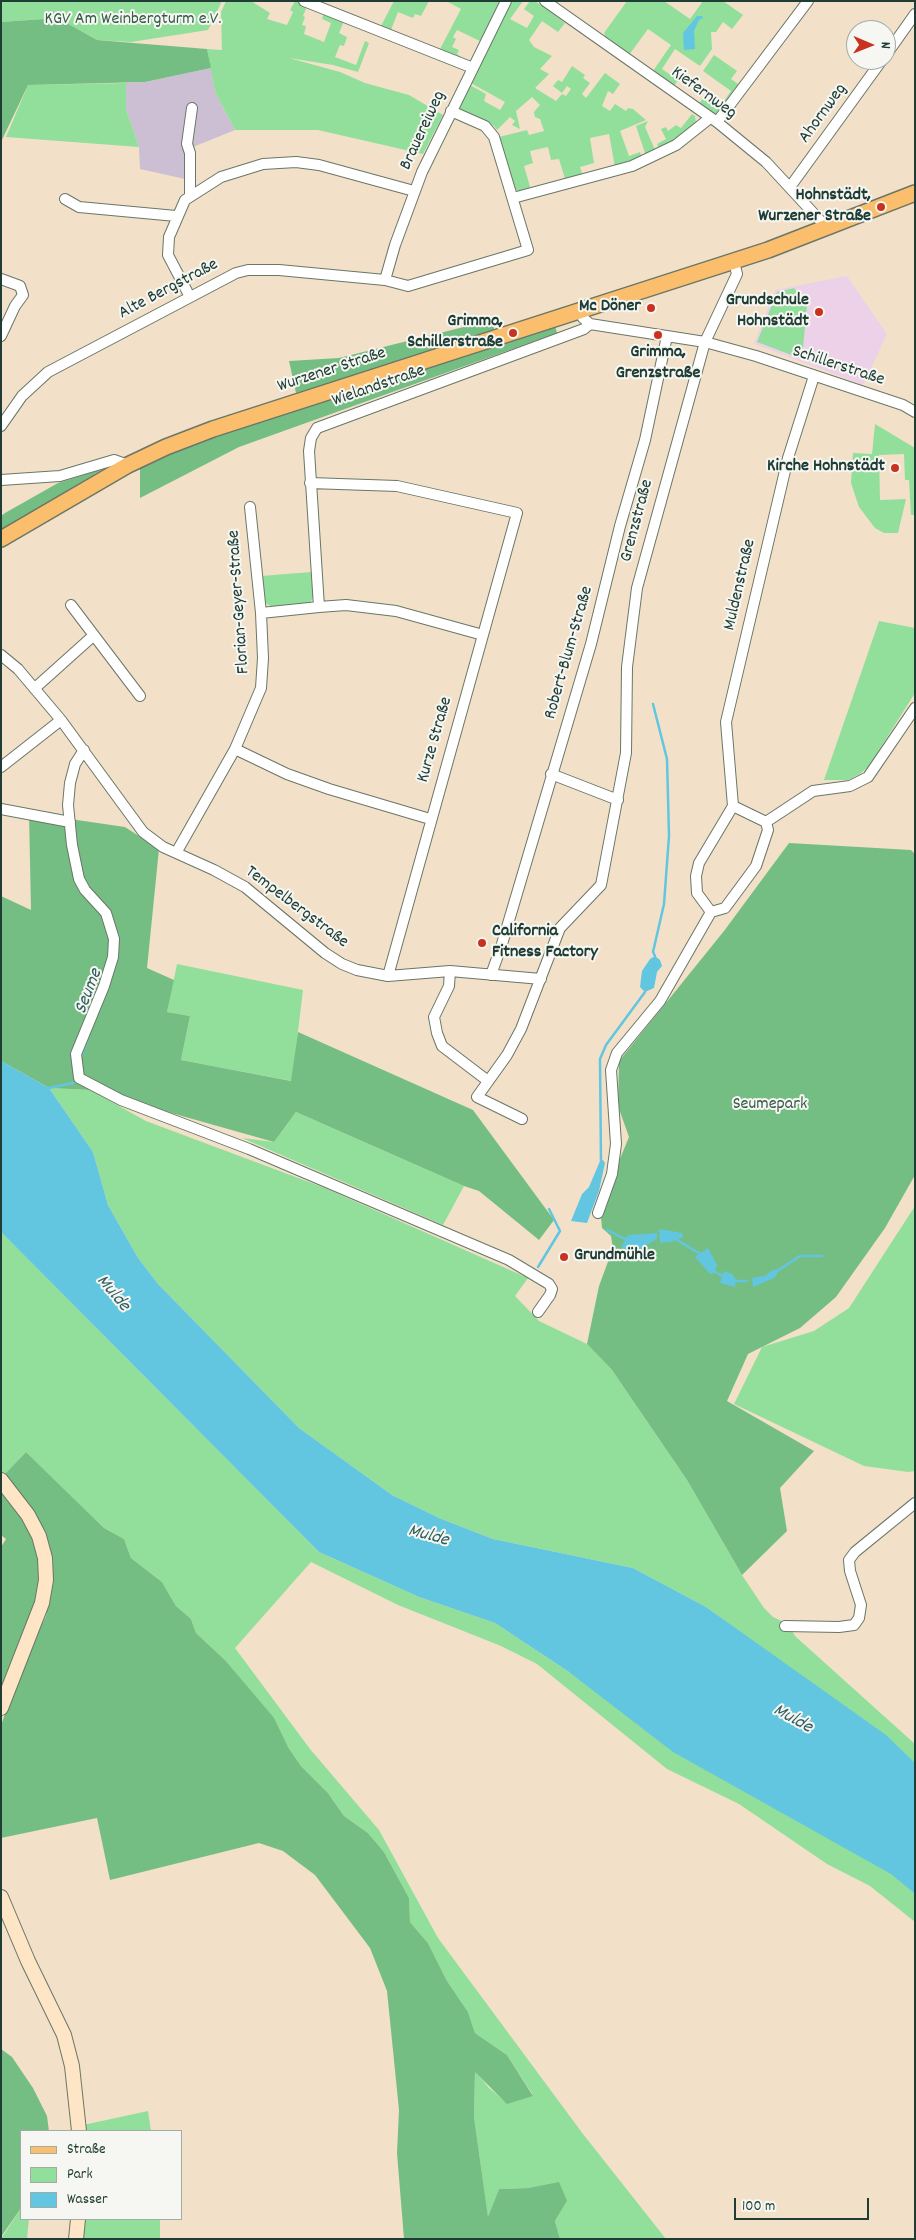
<!DOCTYPE html>
<html>
<head>
<meta charset="utf-8">
<style>
	body { margin:0 }
	#map { position:relative; width:916px; height:2240px; overflow:hidden; background:#f2e1c8; font-family:Dekko,sans-serif }
	canvas { display:block }
	.frame { position:absolute; inset:0; border:2px solid #1f3d34; pointer-events:none }
	.legend { position:absolute; left:20px; top:2130px; width:162px; height:90px; box-sizing:border-box; background:#f6f6f2; border:1px solid #a0aca6; margin:0; padding:6px 9px; list-style:none; font-size:15px; color:#1f3d34 }
	.legend li { display:flex; align-items:center; gap:10px; height:25px }
	.legend b { width:25px; border:1px solid #a0aca6 }
	.north { position:absolute; left:846px; top:20px; width:50px; height:50px; box-sizing:border-box; background:#f6f6f2; border:1px solid #a0aca6; border-radius:50%; rotate:91deg; font-size:14px; font-weight:700; line-height:20px; text-align:center; color:#1f3d34 }
	.north::after { content:''; display:block; margin:auto; width:18px; height:22px; background:#c8321e; clip-path:polygon(50% 0,100% 100%,50% 72%,0 100%) }
	.scale { position:absolute; left:734px; top:2198px; width:135px; height:22px; box-sizing:border-box; border:2px solid #1f3d34; border-top:0; padding-left:6px; font-size:15px; line-height:18px; white-space:nowrap; color:#1f3d34; -webkit-text-stroke:4px #f6f6f2; paint-order:stroke }
</style>
</head>
<body>
<div id="map">
<canvas width="916" height="2240"></canvas>
<div class="frame"></div>
<ul class="legend">
<li><b style="height:6px;background:#fabe6d"></b>Straße</li>
<li><b style="height:14px;background:#92df9b"></b>Park</li>
<li><b style="height:14px;background:#62c6e0"></b>Wasser</li>
</ul>
<div class="north">N</div>
<div class="scale">100 m</div>
</div>
<script>
const c = document.querySelector('canvas').getContext('2d');
c.lineJoin = 'round';
function fill(path, color) { c.fillStyle = color; c.fill(path, 'evenodd'); }
const toPath = rows => new Path2D(rows.map(r => 'M' + r).join(''));
function strokePath(path, color, width, dash) { c.strokeStyle = color; c.lineWidth = width; c.lineCap = dash ? 'butt' : 'round'; c.setLineDash(dash || []); c.stroke(path); }
function write(font, color, halo, rows, align = 'center') {
  c.font = font + ' Dekko,sans-serif'; c.lineWidth = 4; c.setLineDash([]); c.textBaseline = 'middle'; c.strokeStyle = halo; c.fillStyle = color; for (const [text, x, y, turn = 0] of rows) {
    c.save(); c.translate(x, y); c.rotate((+turn || 0) * Math.PI / 180); c.textAlign = isNaN(turn) ? turn : align; if (halo) c.strokeText(text, 0, 0); c.fillText(text, 0, 0); c.restore();
  }
}
fill(toPath([
	[847,276,887,334,863,385,754,344,775,290]
]), '#edd1e9');
fill(toPath([
	[211,68,215,92,235,130,193,147,185,179,140,169,139,147,126,109,126,83,145,82]
]), '#ccbfd4');
fill(toPath([
	[1,1,222,1,208,30,131,42,97,40,58,18,1,22],
	[226,1,251,1,270,13,267,19,287,25,293,12,290,10,295,1,298,1,307,6,303,16,305,17,302,25,306,26,304,34,324,42,331,23,322,19,324,13,344,21,339,33,347,37,344,46,340,45,335,57,356,65,365,41,369,43,358,72,333,65,289,58,340,72,365,83,409,95,443,115,423,154,318,130,235,130,215,92,207,49,222,50,221,12],
	[394,1,429,1,421,16,415,14,413,18,398,12,391,30,381,26],
	[446,1,503,1,482,42,457,30,453,37,456,39,452,47,459,50,457,54,463,58,440,49,461,9],
	[511,1,523,1,510,19,527,28,534,16,524,9,530,1,535,1,565,23,558,32,542,21,529,40,534,47,552,56,540,69,549,74,535,88,556,101,562,94,566,96,571,89,567,86,562,93,553,86,558,80,562,82,572,66,585,75,583,78,590,83,582,94,586,98,605,73,620,84,613,94,608,91,602,106,610,111,615,104,626,111,628,108,633,109,646,120,620,131,629,156,640,152,642,158,615,167,609,134,590,138,594,163,580,167,583,176,565,179,559,159,551,160,548,147,530,151,533,163,524,166,531,190,522,193,514,188,499,137,527,130,529,135,544,131,540,119,535,117,534,112,540,105,532,97,516,111,520,129,512,125,515,121,510,117,497,130,494,126,461,111,459,103,468,84,486,94,484,101,500,110,505,102,469,82],
	[627,1,664,1,690,19,703,1,723,1,743,15,732,29,723,22,716,32,711,32,712,49,700,66,675,49,662,69,678,80,674,86,653,71,671,45,648,29,629,55,606,38,604,33],
	[714,55,737,71,731,79,741,86,715,115,699,104,703,98,719,108,731,91,703,71],
	[126,83,126,109,139,147,6,137,28,85],
	[692,114,695,116,696,124,660,150,657,144,666,139,661,129,666,127,668,131,676,125,681,128],
	[648,121,645,127,656,152,646,156,636,126],
	[794,288,807,305,802,359,757,342,777,292],
	[875,424,915,448,915,515,911,515,909,480,905,480,904,454,879,455,880,500,906,499,898,533,884,533,875,528,859,507,851,483,853,453,872,454],
	[311,572,313,597,310,603,272,607,264,602,261,576],
	[879,621,915,628,915,693,869,766,860,774,848,780,824,780],
	[177,964,303,990,292,1081,181,1060,190,1016,167,1012],
	[49,1088,90,1090,146,1121,325,1188,528,1278,515,1296,539,1321,587,1344,612,1370,687,1480,742,1575,764,1608,773,1617,788,1624,795,1636,915,1744,915,1766,837,1702,706,1607,633,1568,493,1539,439,1518,392,1495,299,1428,158,1284,138,1258,108,1205,93,1152],
	[296,1112,464,1186,443,1225,242,1138,274,1142],
	[915,1206,915,1471,908,1472,864,1466,734,1404,762,1347,814,1331,849,1308],
	[1,1232,319,1552,419,1597,495,1623,569,1672,892,1874,915,1894,915,1922,870,1886,827,1864,739,1804,667,1769,537,1664,501,1646,398,1605,311,1562,235,1648,310,1749,379,1830,438,1938,583,2134,666,2239,560,2239,555,2221,567,2201,529,2188,499,2189,488,2218,474,2117,475,2071,489,2088,507,2103,533,2095,507,2055,475,2033,468,2012,447,1981,428,1943,410,1922,409,1898,384,1852,368,1833,344,1816,328,1793,301,1766,250,1691,225,1660,196,1633,191,1619,176,1606,162,1582,131,1558,124,1539,104,1528,26,1452,4,1475,1,1472],
	[148,2111,151,2131,83,2131,83,2125],
	[21,2208,21,2219,29,2219,27,2239,1,2239],
	[82,2219,160,2219,160,2239,80,2239]
]), '#92df9b');
fill(toPath([
	[58,18,97,40,207,49,211,68,145,82,28,85,1,142,1,22],
	[492,320,495,333,296,393,289,361,339,358],
	[555,325,557,333,239,447,140,498,140,466,169,451],
	[103,469,1,531,1,516,5,513,58,483],
	[29,813,125,827,159,849,147,968,174,980,167,1012,190,1016,181,1060,291,1081,298,1032,473,1110,554,1220,539,1240,479,1191,464,1186,296,1112,274,1142,90,1090,49,1088,1,1061,1,896,31,910],
	[789,843,911,850,915,854,915,1175,885,1228,836,1297,800,1328,748,1354,727,1401,814,1451,780,1488,787,1531,742,1575,687,1480,612,1370,587,1344,599,1286,613,1248,611,1236,602,1228,600,1207,629,1137,618,1106,619,1061,724,931],
	[26,1452,104,1528,124,1539,131,1558,162,1582,176,1606,191,1619,196,1633,225,1660,274,1718,288,1747,301,1766,328,1793,344,1816,368,1833,384,1852,409,1898,410,1922,428,1943,447,1981,468,2012,475,2033,507,2055,533,2096,507,2104,475,2072,474,2117,488,2217,499,2189,529,2188,559,2182,567,2201,555,2221,560,2239,404,2239,397,2153,399,2110,387,1991,370,1948,315,1875,283,1851,259,1843,110,1880,97,1818,1,1838,1,1726,16,1679,46,1616,53,1578,53,1562,49,1548,4,1475],
	[1,1490,23,1514,41,1553,43,1592,1,1690,1,1547,6,1539,1,1535],
	[1,2049,12,2057,33,2088,47,2116,49,2131,21,2131,21,2208,1,2237]
]), '#75be83');
fill(toPath([
	[697,16,702,16,703,18,699,20,694,31,695,49,684,50,683,33],
	[655,956,660,960,662,966,657,972,654,988,645,992,640,987,642,971,650,959],
	[1,1061,49,1088,93,1152,108,1205,138,1258,158,1284,299,1428,392,1495,439,1518,493,1539,633,1568,706,1607,886,1735,915,1763,915,1894,891,1874,673,1752,569,1672,495,1623,419,1597,319,1552,1,1232],
	[603,1160,605,1163,599,1191,587,1223,571,1221,582,1194,589,1187,600,1161],
	[659,1229,682,1233,683,1237,671,1242,660,1243],
	[657,1233,657,1239,634,1252,621,1247,628,1235],
	[708,1248,717,1265,714,1273,710,1274,695,1257],
	[774,1269,778,1273,774,1278,753,1287,752,1278,765,1276],
	[724,1271,732,1274,736,1280,735,1287,720,1283]
]), '#62c6e0');
strokePath(toPath([
	[653,704,667,759,669,836,664,904,653,952,655,956],
	[117,959,119,935],
	[81,1057,90,1032],
	[49,1088,73,1083],
	[601,1161,600,1059,606,1045,645,992],
	[607,1230,627,1240],
	[677,1240,702,1255],
	[538,1267,560,1231,549,1209],
	[714,1271,724,1277],
	[774,1273,800,1256,822,1256],
	[734,1281,747,1281]
]), '#62c6e0', 2.5);
const street = toPath([
	[304,1,473,68],
	[545,1,717,122,766,162,828,229],
	[886,55,915,14],
	[717,122,808,1],
	[790,187,882,60],
	[190,196,190,153,187,144,192,108],
	[513,198,632,166,676,145,710,118],
	[65,199,79,207,176,216],
	[1,279,20,286,23,295,15,306,1,336],
	[385,280,395,245,422,172,506,1],
	[190,297,168,255,169,237,185,200,221,177,263,164,296,162,319,165,414,191],
	[580,311,583,318,590,324,705,342,756,356,903,405,915,412],
	[1,426,22,396,48,372,236,273,248,270,279,270,385,280,408,286,528,250,494,137,485,126,451,111],
	[1,480,60,476,114,460,128,465],
	[310,483,397,486,517,513,388,976],
	[71,605,140,696],
	[319,607,346,605,396,611,483,635],
	[261,613,319,607,309,451,311,438,317,428,584,329,590,324],
	[1,655,18,669,61,720,143,832,163,847,214,870,245,887,325,953,342,964,357,970,388,976,450,971,541,979],
	[35,688,93,636],
	[235,749,287,774,329,789,430,819],
	[84,750,75,764,70,783,68,805,72,845,79,879,85,890,106,913,114,939,113,957,104,986,76,1054,79,1078,121,1100,249,1149,509,1260,549,1284,552,1289,550,1295,538,1312],
	[1,767,61,720],
	[551,774,618,800],
	[1,809,70,822],
	[766,822,813,791,850,786,868,777,915,708],
	[176,853,235,749,261,688,263,658,261,613,250,507],
	[711,912,697,893,696,876,699,863,733,806],
	[450,971,449,986,434,1017,437,1033,442,1046,488,1081],
	[491,975,502,944,591,644,620,526,645,440,667,336],
	[522,1119,477,1097,507,1055,521,1029,560,928,601,885,626,753,627,667,637,588,705,342,737,274,734,262],
	[598,1213,612,1174,616,1144,611,1070,617,1053,660,1001,711,912,725,908,756,866,768,830,766,822,733,806,726,722,788,458,814,376],
	[785,1626,839,1627,854,1625,859,1618,861,1605,850,1571,849,1560,855,1552,915,1503]
]);
const secondary = toPath([
	[1,1480,28,1515,39,1536,45,1558,46,1580,42,1603,1,1708],
	[1,1897,28,1961,64,2035,72,2066,79,2131],
	[76,2239,78,2219]
]);
const primary = toPath([
	[1,539,128,465,166,447,213,429,768,250,915,193]
]);
strokePath(street, '#697668', 12);
strokePath(secondary, '#697668', 16);
strokePath(primary, '#697668', 18);
strokePath(street, '#fff', 10);
strokePath(secondary, '#fde5c5', 14);
strokePath(primary, '#fabe6d', 15);
for (const [x, y, r, color] of [
	[881,207,5,"#c8321e"],
	[651,308,5,"#c8321e"],
	[819,312,5,"#c8321e"],
	[513,333,5,"#c8321e"],
	[658,335,5,"#c8321e"],
	[895,468,5,"#c8321e"],
	[482,943,5,"#c8321e"],
	[564,1257,5,"#c8321e"]
]) { const dot = new Path2D(); dot.arc(x, y, r, 0, 2 * Math.PI); c.fillStyle = color; c.fill(dot); strokePath(dot, '#f6f6f2', 2); }
write('18px', '#365d49', '#f6f6f2', [
	["KGV Am Weinbergturm e.V.",133,21],
	["Seumepark",770,1106]
]);
write('18px', '#1f3d34', '#f6f6f2', [
	["Kiefernweg",703,94,36],
	["Ahornweg",824,114,-54],
	["Brauereiweg",424,131,-65],
	["Alte Bergstraße",169,290,-28],
	["Schillerstraße",838,367,18],
	["Wurzener Straße",332,371,-18],
	["Wielandstraße",379,387,-19],
	["Grenzstraße",638,521,-75],
	["Muldenstraße",741,585,-77],
	["Florian-Geyer-Straße",240,602,-94],
	["Robert-Blum-Straße",570,653,-74],
	["Kurze Straße",436,740,-74],
	["Tempelbergstraße",296,908,37]
]);
write('bold 18px', '#1f3d34', '#f6f6f2', [
	["Hohnstädt,",871,197],
	["Wurzener Straße",871,218],
	["Grundschule",809,302],
	["Hohnstädt",809,323],
	["Mc Döner",641,308],
	["Grimma,",503,323],
	["Schillerstraße",503,344],
	["Grimma,",658,354,"center"],
	["Grenzstraße",658,375,"center"],
	["Kirche Hohnstädt",885,468],
	["California",492,933,"left"],
	["Fitness Factory",492,954,"left"],
	["Grundmühle",574,1257,"left"]
], 'right');
write('italic 19px', '#305f5f', '#f6f6f2', [
	["Seume",90,992,-69],
	["Mulde",112,1294,50],
	["Mulde",428,1537,15],
	["Mulde",792,1720,29]
]);
</script>
</body>
</html>
